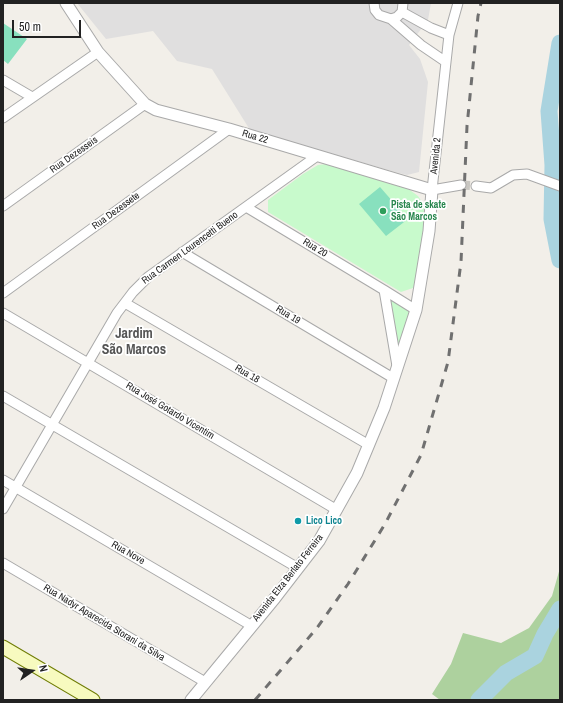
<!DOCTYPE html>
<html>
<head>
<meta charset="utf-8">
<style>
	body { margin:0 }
	#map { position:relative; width:563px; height:703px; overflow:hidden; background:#f2efe9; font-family:"Archivo Narrow",sans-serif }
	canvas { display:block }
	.frame { position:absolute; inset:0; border:4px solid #222; pointer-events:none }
	.north { position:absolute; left:12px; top:651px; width:40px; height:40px; -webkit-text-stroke:3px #fff; paint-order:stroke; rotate:77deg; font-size:11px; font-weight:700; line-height:16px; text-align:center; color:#222 }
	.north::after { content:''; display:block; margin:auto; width:14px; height:18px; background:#222; clip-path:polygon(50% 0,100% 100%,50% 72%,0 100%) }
	.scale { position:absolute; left:12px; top:20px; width:69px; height:18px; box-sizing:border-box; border:2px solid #222; border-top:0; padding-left:5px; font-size:12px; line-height:14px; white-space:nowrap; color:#222; -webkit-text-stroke:3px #fff; paint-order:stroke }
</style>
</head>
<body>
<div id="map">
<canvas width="563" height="703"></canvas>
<div class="frame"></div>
<div class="north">N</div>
<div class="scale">50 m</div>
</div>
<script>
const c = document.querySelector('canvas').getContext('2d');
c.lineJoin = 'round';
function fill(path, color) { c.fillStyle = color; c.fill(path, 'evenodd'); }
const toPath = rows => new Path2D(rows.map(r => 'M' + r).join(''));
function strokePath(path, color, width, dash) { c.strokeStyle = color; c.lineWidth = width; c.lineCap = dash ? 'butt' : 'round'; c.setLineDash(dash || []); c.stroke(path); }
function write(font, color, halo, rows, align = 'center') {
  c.font = font + ' "Archivo Narrow",sans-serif'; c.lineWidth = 3.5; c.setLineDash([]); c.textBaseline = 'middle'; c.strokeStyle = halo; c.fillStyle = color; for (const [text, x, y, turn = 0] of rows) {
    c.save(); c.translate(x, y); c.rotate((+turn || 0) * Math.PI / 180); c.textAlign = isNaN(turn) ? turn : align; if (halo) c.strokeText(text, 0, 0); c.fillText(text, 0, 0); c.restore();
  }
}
fill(toPath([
	[77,3,431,3,428,20,409,45,420,59,428,82,419,172,407,175,395,172,250,130,212,69,177,61,153,31,106,39]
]), '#e0dfdf');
fill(toPath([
	[560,568,560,700,440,700,432,694,451,664,463,633,501,643,529,628,552,596]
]), '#add19e');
fill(toPath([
	[327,164,403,185,418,196,424,205,425,214,417,280,413,288,401,292,268,212,268,200,303,174,318,165],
	[389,298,409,309,411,315,398,351]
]), '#c8facc');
fill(toPath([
	[3,23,27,39,8,64,3,60],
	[380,187,408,219,386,236,359,204]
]), '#88e0be');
strokePath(toPath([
	[560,43,549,111,553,165,552,219,560,260],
	[479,700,506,673,535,656,545,634,560,609]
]), '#aad3df', 17);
strokePath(toPath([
	[461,185,476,186]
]), '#c8c6c1', 9, [9, 4.5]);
const minor = toPath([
	[374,3,375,10,379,15,391,19,397,17,402,12,403,3],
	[458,3,449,35,446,62,432,190,461,185],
	[402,12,431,28,449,35],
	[391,19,421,45,446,62],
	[3,80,32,97],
	[3,118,98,52],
	[476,186,491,188,513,175,527,174,560,186],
	[3,206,145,104],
	[246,207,384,290],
	[182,252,393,378],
	[3,293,229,129],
	[125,303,369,445],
	[3,313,337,510],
	[397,366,384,290,416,310],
	[3,396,298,568],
	[3,480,252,626],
	[3,509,117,313,133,292,148,277,317,156],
	[3,563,205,682]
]);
const tertiary = toPath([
	[66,3,98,52,145,104,156,110,229,129,432,190,429,231,416,310,384,408,357,473,319,541,275,598,191,700]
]);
const secondary = toPath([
	[3,647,93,700]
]);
strokePath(minor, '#a9a9a9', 11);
strokePath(tertiary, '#a9a9a9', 13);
strokePath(secondary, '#707d05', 15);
strokePath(minor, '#fff', 9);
strokePath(tertiary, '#fff', 11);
strokePath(secondary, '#f7fabf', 13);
strokePath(toPath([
	[255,700,317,628,348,584,385,524,421,455,448,362,461,262,467,126,478,16,481,3]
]), '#707070', 3, [8, 8]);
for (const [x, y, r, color] of [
	[383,211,4,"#2e9e5b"],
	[298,521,4,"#0f9aa8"]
]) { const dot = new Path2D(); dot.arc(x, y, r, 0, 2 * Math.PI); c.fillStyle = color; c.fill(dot); strokePath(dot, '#fff', 1.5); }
write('10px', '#222', '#fff', [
	["Rua 22",255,137,17],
	["Rua Dezesseis",74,155,-35],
	["Avenida 2",436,156,-84],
	["Rua Dezessete",116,211,-36],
	["Rua Carmen Lourencetti Bueno",190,248,-36],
	["Rua 20",315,248,31],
	["Rua 19",288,315,31],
	["Rua 18",247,374,30],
	["Rua José Gotardo Vicentim",170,411,31],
	["Rua Nove",128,553,30],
	["Avenida Elza Berlato Ferreira",288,578,-52],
	["Rua Nadyr Aparecida Storani da Silva",104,623,31]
]);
write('bold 10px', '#27864d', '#fff', [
	["Pista de skate",391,205],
	["São Marcos",391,217]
], 'left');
write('bold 10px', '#0d838f', '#fff', [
	["Lico Lico",306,521]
], 'left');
write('bold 14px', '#555', '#fff', [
	["Jardim",134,334],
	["São Marcos",134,350]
]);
</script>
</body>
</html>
